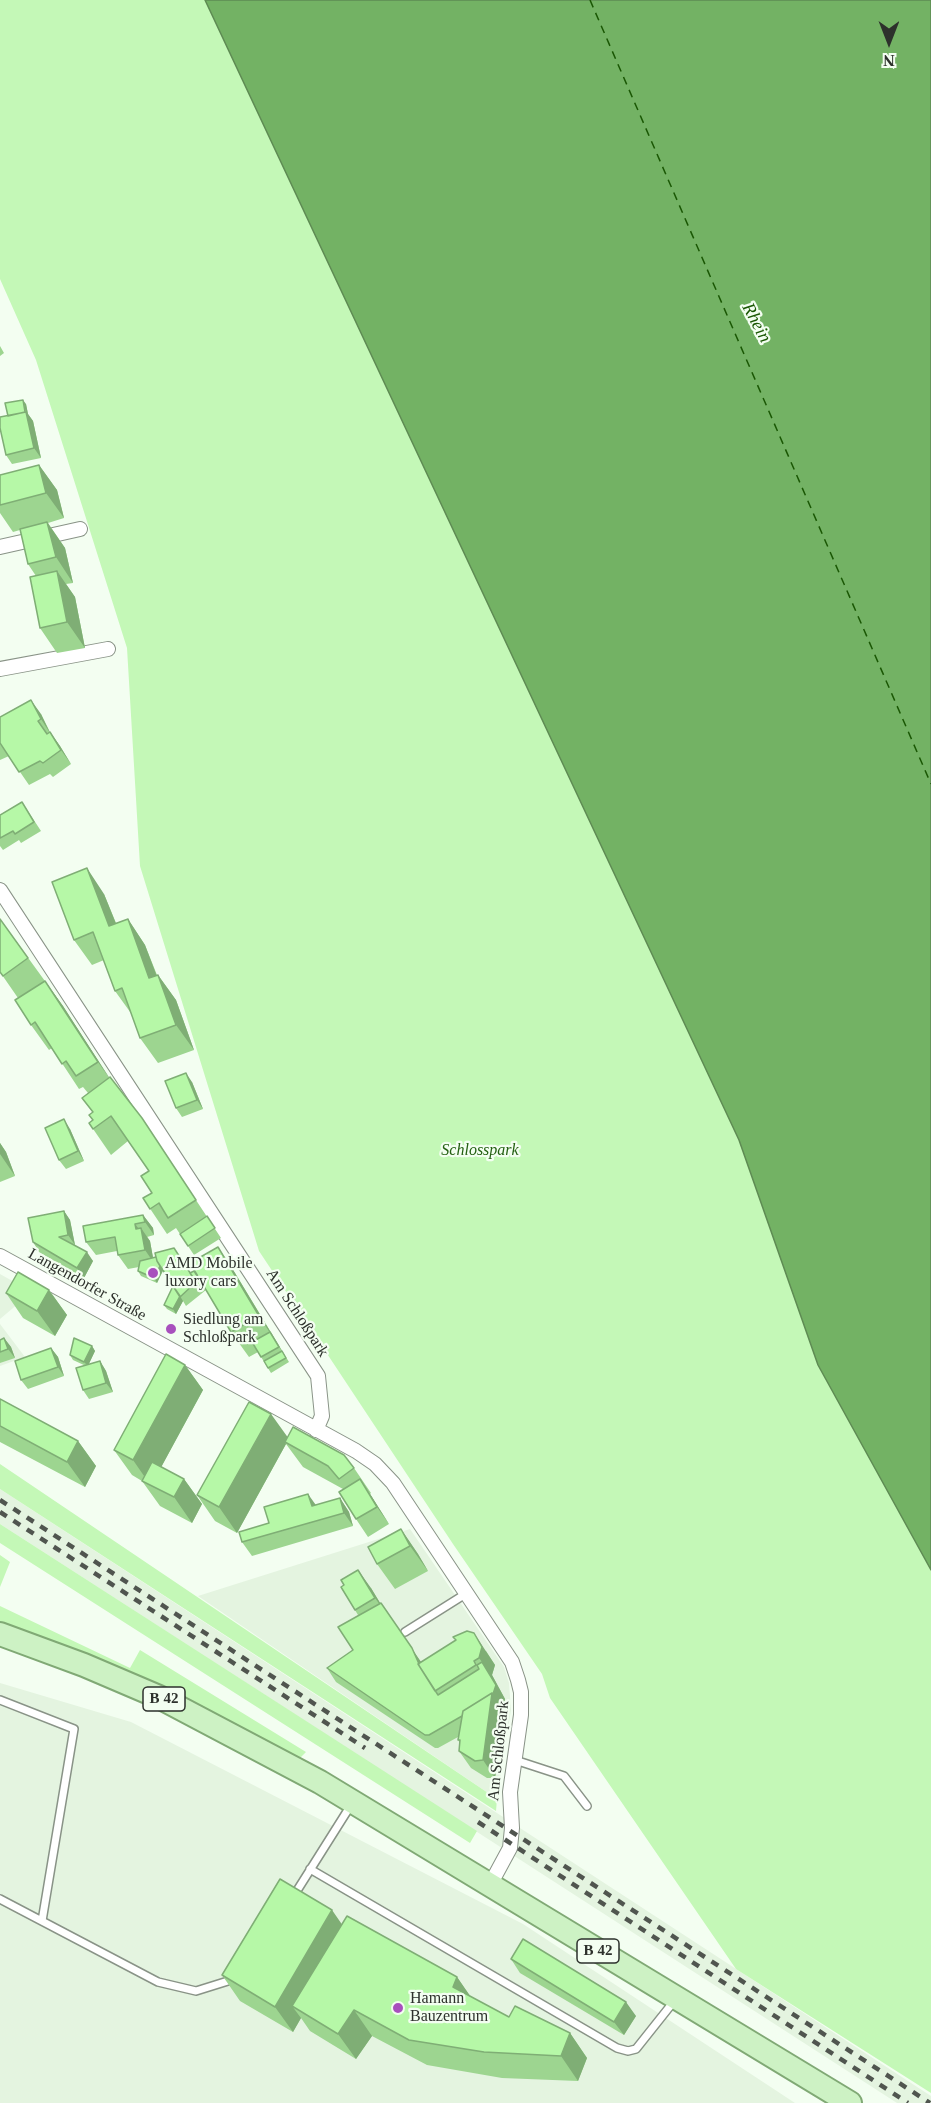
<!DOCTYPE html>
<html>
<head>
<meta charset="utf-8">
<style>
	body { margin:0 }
	#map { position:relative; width:931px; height:2103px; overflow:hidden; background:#f3fef1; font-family:"Times New Roman",serif }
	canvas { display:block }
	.north { position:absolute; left:859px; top:12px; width:60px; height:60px; -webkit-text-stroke:4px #f3fef1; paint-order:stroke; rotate:180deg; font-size:16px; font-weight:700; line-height:24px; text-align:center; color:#2d312c }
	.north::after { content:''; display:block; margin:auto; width:21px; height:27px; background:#2d312c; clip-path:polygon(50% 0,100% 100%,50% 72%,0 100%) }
</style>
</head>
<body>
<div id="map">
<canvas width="931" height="2103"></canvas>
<div class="north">N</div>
</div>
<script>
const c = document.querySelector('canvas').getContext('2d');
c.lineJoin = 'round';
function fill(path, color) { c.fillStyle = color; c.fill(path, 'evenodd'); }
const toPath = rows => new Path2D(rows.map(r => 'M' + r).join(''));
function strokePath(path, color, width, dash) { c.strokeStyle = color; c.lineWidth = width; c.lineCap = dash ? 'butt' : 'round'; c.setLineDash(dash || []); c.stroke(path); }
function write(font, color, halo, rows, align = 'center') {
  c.font = font + ' "Times New Roman",serif'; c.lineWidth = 4.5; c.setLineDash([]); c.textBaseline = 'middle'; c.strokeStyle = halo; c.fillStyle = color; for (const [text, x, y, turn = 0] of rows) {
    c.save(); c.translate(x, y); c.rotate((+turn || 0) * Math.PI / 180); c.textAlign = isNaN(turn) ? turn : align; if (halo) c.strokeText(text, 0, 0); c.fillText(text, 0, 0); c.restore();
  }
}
fill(toPath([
	[0,1274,32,1292,0,1319],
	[0,1324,25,1357,0,1366],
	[0,1489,931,2096,931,2103,897,2103,0,1524],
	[410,1529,504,1667,509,1683,511,1710,497,1799,198,1596],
	[0,1683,131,1722,523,1924,795,2103,0,2103]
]), '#e4f4e0');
fill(toPath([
	[0,0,205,0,739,1140,818,1365,931,1570,931,2093,736,1969,550,1698,542,1674,453,1544,259,1251,140,866,127,648,36,360,0,279],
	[0,1464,497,1799,496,1811,0,1489],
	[0,1524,477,1831,470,1843,0,1543],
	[0,1555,10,1562,0,1587],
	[0,1606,130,1668,140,1650,306,1752,300,1758,129,1674,0,1627]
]), '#c4f8b7');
const water = toPath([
	[205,0,931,0,931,1570,818,1365,739,1140,205,0]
]);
fill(water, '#73b264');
strokePath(water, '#5e8b53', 1.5);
strokePath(toPath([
	[590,0,931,784]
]), '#1a5704', 1.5, [8, 6]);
const lane = toPath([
	[405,1632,467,1593],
	[0,1700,74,1729,42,1921],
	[515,1760,564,1776,587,1806],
	[310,1869,617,2048,628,2051,636,2049,675,2000],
	[293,1897,351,1805],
	[0,1899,158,1982,196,1991,228,1981,233,1975]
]);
const street = toPath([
	[0,547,80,529],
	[0,669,108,649],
	[0,890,318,1376,322,1416,316,1430],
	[0,1256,356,1451,375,1464,393,1483,512,1662,518,1680,521,1692,521,1715,510,1792,512,1828,510,1848,490,1885]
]);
const primary = toPath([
	[0,1634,84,1665,159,1697,320,1782,850,2103]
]);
strokePath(lane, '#899387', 10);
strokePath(street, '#899387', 16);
strokePath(primary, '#80a975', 26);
strokePath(lane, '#fff', 7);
strokePath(street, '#fff', 14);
strokePath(primary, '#cdf2c4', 22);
strokePath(toPath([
	[0,1500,930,2103],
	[0,1512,365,1748],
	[478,1822,908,2103]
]), '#50554f', 4.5, [8, 8]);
fill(toPath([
	[0,346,4,353,0,356],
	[26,404,28,414,33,421,41,458,12,464,6,455,8,416],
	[39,465,57,490,64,518,48,523,65,548,73,583,66,584,75,597,85,648,57,653,40,628,36,576,28,564,20,530,13,532,0,513,0,475],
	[41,714,50,732,60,746,71,764,53,777,50,774,29,785,9,756,0,760,0,717],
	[22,802,41,831,21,843,19,840,3,850,0,846,0,815],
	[104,894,116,923,128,919,145,945,157,975,158,975,176,1000,194,1050,158,1063,140,1038,133,1016,115,991,104,960,92,965,74,940],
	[0,919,63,1006,109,1078,159,1144,221,1238,194,1255,176,1228,167,1234,143,1198,152,1193,149,1171,128,1141,111,1155,89,1123,92,1120,93,1113,82,1098,88,1093,83,1087,79,1089,52,1048,49,1050,31,1025,18,998,0,972],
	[192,1082,203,1109,182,1117,176,1108],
	[70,1129,84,1161,66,1169,59,1160],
	[0,1143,6,1152,15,1176,0,1182],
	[64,1211,70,1220,75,1245,73,1245,93,1261,84,1278,39,1252,33,1242],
	[143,1215,153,1228,154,1235,147,1237,150,1241,153,1258,190,1273,194,1271,218,1247,235,1273,289,1362,271,1373,258,1352,249,1357,231,1332,206,1290,186,1306,183,1301,176,1314,167,1309,164,1305,173,1286,163,1271,157,1283,141,1276,138,1271,139,1267,128,1269,118,1255,117,1251,96,1255,86,1242],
	[49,1290,67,1315,55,1336,23,1318,6,1293],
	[4,1338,11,1347,15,1358,0,1363,0,1340],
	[92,1346,95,1351,88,1365,100,1361,106,1371,113,1392,89,1399,83,1390,86,1366,73,1360,70,1355],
	[51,1348,58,1357,64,1376,28,1389,21,1380],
	[185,1365,203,1390,161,1467,184,1479,202,1504,192,1523,160,1506,142,1481,132,1475,114,1450],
	[0,1399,78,1441,96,1466,85,1487,0,1442],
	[287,1437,354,1468,371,1493,370,1494,389,1524,368,1537,356,1519,343,1489,303,1467,286,1444,237,1533,215,1521,197,1495],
	[340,1498,349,1512,353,1526,252,1556,242,1542,269,1523],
	[401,1529,418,1554,428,1571,395,1589,377,1564],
	[341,1587,371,1588,380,1603,421,1662,486,1651,495,1665,492,1675,505,1699,503,1708,505,1711,495,1778,487,1778,471,1768,459,1751,460,1743,458,1740,458,1737,438,1748,435,1748,336,1682,327,1668,353,1650,358,1615],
	[342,1924,457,1977,470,1996,509,2017,570,2033,587,2058,578,2081,502,2078,427,2065,372,2036,356,2059,310,2031,301,2018,293,2032,240,2001,222,1975],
	[511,1959,636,2016,624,2035,520,1973]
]), '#9dd590');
fill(toPath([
	[23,400,26,404,28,414,33,421,41,458,34,448],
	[39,465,57,490,64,518,46,493],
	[47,522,65,548,73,583,56,557],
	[57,571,75,597,85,648,67,622],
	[31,700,41,714,50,733,41,719],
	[50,732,60,746,71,764,61,750],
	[87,868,104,894,127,951,109,926],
	[128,919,145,945,167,1003,149,978],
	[158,975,176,1000,194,1050,176,1025],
	[45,981,63,1006,116,1088,98,1062],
	[186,1073,192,1082,203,1109,197,1100],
	[64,1119,70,1129,84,1161,78,1151],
	[0,1143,6,1152,15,1176,0,1154],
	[64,1211,70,1220,75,1245,68,1235],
	[143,1215,153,1228,154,1235,145,1222],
	[135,1224,142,1233,141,1228,150,1241,154,1263,145,1250,136,1229],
	[218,1247,235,1273,285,1356,259,1316],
	[87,1252,93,1261,84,1278,77,1268],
	[160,1266,163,1270,157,1283,154,1278],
	[49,1290,67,1315,55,1336,37,1311],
	[180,1296,183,1301,176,1314,173,1309],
	[4,1338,11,1347,15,1358,8,1349],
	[92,1346,95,1351,88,1366,84,1362],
	[51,1348,58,1357,64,1376,58,1367],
	[100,1361,106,1371,113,1392,106,1383],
	[185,1365,203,1390,151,1486,133,1460],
	[271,1414,289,1439,285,1442,286,1444,237,1533,219,1507],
	[78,1441,96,1466,85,1487,67,1462],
	[184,1479,202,1504,192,1523,174,1497],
	[360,1479,372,1497,389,1524,377,1507],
	[308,1494,318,1508,321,1520,312,1506],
	[340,1498,349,1512,353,1526,344,1513],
	[401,1529,418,1554,428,1571,410,1546],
	[358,1570,371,1588,388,1616,375,1598],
	[381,1603,421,1662,435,1691],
	[474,1633,495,1665,492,1675,505,1699,503,1708,505,1711,495,1778,483,1760,482,1662,479,1658],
	[332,1910,350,1936,292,2006,301,2018,293,2032,275,2007],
	[457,1977,475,2003,453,1987],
	[626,2002,636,2016,624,2035,614,2022],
	[354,2010,372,2036,356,2059,338,2034],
	[570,2033,587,2058,578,2081,561,2056]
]), '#7fae75');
const building = toPath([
	[23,400,25,412,8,416,5,403,23,400],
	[26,412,34,448,6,455,0,428,0,417,26,412],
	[39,465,46,493,0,505,0,475,39,465],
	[47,522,56,557,28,564,20,529,47,522],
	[57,571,67,622,40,628,30,577,57,571],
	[31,700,41,719,38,721,47,734,50,732,61,750,43,763,40,761,19,772,0,743,0,717,31,700],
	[22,802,34,822,15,834,13,831,0,838,0,815,22,802],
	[87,868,109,926,128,919,149,978,158,975,176,1025,140,1038,122,988,115,991,93,932,74,940,52,882,87,868],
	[0,919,28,958,3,976,0,972,0,919],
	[45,981,98,1062,76,1076,66,1061,62,1064,35,1022,31,1025,15,1000,45,981],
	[186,1073,197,1100,176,1108,165,1081,186,1073],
	[110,1077,142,1118,196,1200,168,1218,159,1203,150,1209,143,1198,152,1193,141,1176,149,1171,111,1116,93,1129,89,1123,93,1120,89,1115,93,1112,82,1098,110,1077],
	[64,1119,78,1151,59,1160,45,1128,64,1119],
	[64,1211,68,1235,59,1237,87,1252,77,1268,33,1242,28,1218,64,1211],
	[143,1215,145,1222,135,1224,136,1229,141,1228,145,1250,118,1255,115,1237,86,1242,83,1226,143,1215],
	[207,1216,215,1228,188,1246,180,1234,207,1216],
	[218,1247,259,1316,231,1332,190,1263,218,1247],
	[174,1248,196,1282,180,1297,157,1261,155,1253,174,1248],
	[156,1257,157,1261,160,1266,154,1278,138,1271,140,1261,156,1257],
	[194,1271,203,1285,199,1287,190,1273,194,1271],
	[18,1272,49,1290,37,1311,6,1293,18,1272],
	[173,1286,180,1296,173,1309,164,1305,173,1286],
	[270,1332,279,1347,261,1357,252,1342,270,1332],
	[4,1338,8,1349,0,1352,0,1340,4,1338],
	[74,1338,92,1346,84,1362,70,1355,74,1338],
	[51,1348,58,1367,21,1380,15,1361,51,1348],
	[282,1351,286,1358,268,1368,264,1361,282,1351],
	[166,1354,185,1365,133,1460,114,1450,166,1354],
	[100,1361,106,1383,83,1390,76,1368,100,1361],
	[0,1399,78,1441,67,1462,0,1426,0,1399],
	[249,1402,271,1414,219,1507,197,1495,249,1402],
	[293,1427,344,1455,354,1468,339,1479,328,1466,285,1442,293,1427],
	[152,1462,184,1479,174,1497,142,1481,152,1462],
	[360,1479,377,1507,356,1519,339,1492,360,1479],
	[308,1494,312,1506,340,1498,344,1513,242,1542,239,1532,269,1523,264,1507,308,1494],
	[401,1529,410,1546,377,1564,368,1547,401,1529],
	[358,1570,375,1598,355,1610,341,1587,344,1585,341,1580,358,1570],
	[381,1603,412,1648,419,1664,418,1664,438,1695,479,1669,477,1665,482,1662,496,1685,493,1694,492,1693,463,1711,462,1716,429,1735,425,1735,327,1668,353,1650,338,1627,381,1603],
	[467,1631,474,1633,482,1647,479,1658,474,1661,476,1665,435,1691,418,1664,456,1640,453,1637,467,1631],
	[492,1693,483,1760,475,1761,459,1751,460,1740,458,1740,463,1711,492,1693],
	[280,1879,332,1910,275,2007,222,1975,280,1879],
	[347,1916,457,1977,453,1987,509,2017,515,2006,570,2033,561,2056,484,2052,409,2040,354,2010,338,2034,292,2006,347,1916],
	[523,1939,626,2002,614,2022,511,1959,523,1939]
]);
fill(building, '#b6f8a7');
strokePath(building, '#7fae75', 1.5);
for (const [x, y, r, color] of [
	[153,1273,6,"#a850bd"],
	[171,1329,6,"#a850bd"],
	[398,2008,6,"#a850bd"]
]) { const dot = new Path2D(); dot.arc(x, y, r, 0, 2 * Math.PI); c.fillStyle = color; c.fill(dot); strokePath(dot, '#f3fef1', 2); }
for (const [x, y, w] of [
	[164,1699,42],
	[598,1951,42]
]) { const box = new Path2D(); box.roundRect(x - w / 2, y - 12, w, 24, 4.5); c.fillStyle = '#f3fef1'; c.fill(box); strokePath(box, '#2d312c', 1.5); }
write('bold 15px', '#2d312c', null, [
	["B 42",164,1699],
	["B 42",598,1951]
]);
write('italic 16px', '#246012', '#f3fef1', [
	["Schlosspark",480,1151]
]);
write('16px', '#2d312c', '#f3fef1', [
	["AMD Mobile",165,1264],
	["luxory cars",165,1282],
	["Siedlung am",183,1320],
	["Schloßpark",183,1338],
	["Hamann",410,1999],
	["Bauzentrum",410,2017]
], 'left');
write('16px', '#2d312c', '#f3fef1', [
	["Langendorfer Straße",87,1285,29],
	["Am Schloßpark",297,1313,57],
	["Am Schloßpark",499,1751,-84]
]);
write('italic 18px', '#1a5704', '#f3fef1', [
	["Rhein",756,323,62]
]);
</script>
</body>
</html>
